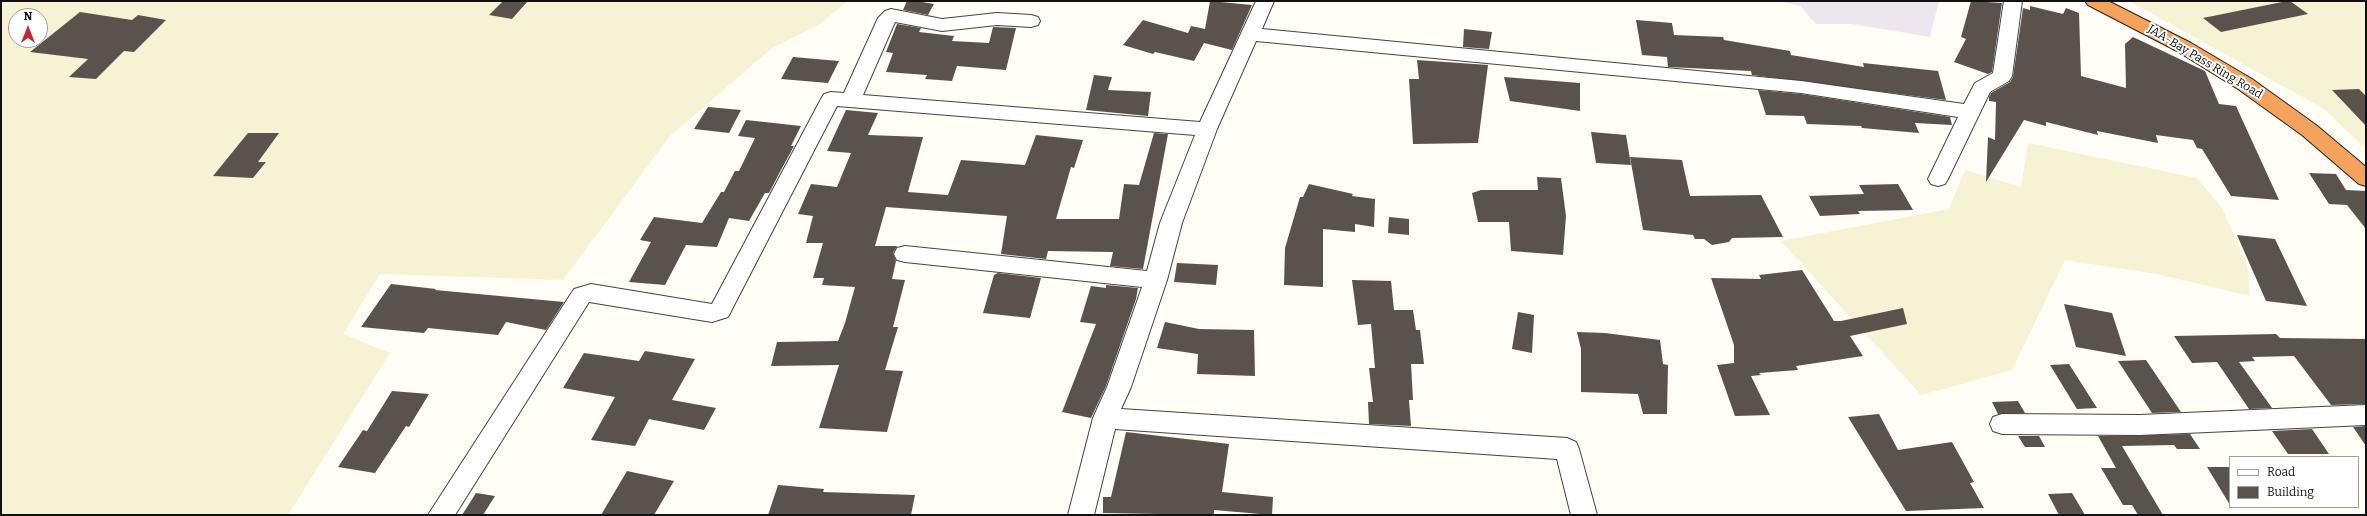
<!DOCTYPE html>
<html>
<head>
<meta charset="utf-8">
<style>
	body { margin:0 }
	#map { position:relative; width:2367px; height:516px; overflow:hidden; background:#fffdf5; font-family:Bitter,serif }
	canvas { display:block }
	.frame { position:absolute; inset:0; border:2px solid #111; pointer-events:none }
	.legend { position:absolute; left:2229px; top:456px; width:130px; height:52px; box-sizing:border-box; background:#fff; border:1px solid #a0a0a0; margin:0; padding:5px 7px; list-style:none; font-size:12px; color:#111 }
	.legend li { display:flex; align-items:center; gap:8px; height:20px }
	.legend b { width:20px; border:1px solid #a0a0a0 }
	.north { position:absolute; left:8px; top:8px; width:40px; height:40px; box-sizing:border-box; background:#fff; border:1px solid #a0a0a0; border-radius:50%; rotate:0deg; font-size:11px; font-weight:700; line-height:16px; text-align:center; color:#111 }
	.north::after { content:''; display:block; margin:auto; width:14px; height:18px; background:#c4262e; clip-path:polygon(50% 0,100% 100%,50% 72%,0 100%) }
</style>
</head>
<body>
<div id="map">
<canvas width="2367" height="516"></canvas>
<div class="frame"></div>
<ul class="legend">
<li><b style="height:5px;background:#fff"></b>Road</li>
<li><b style="height:11px;background:#5a524d"></b>Building</li>
</ul>
<div class="north">N</div>
</div>
<script>
const c = document.querySelector('canvas').getContext('2d');
c.lineJoin = 'round';
function fill(path, color) { c.fillStyle = color; c.fill(path, 'evenodd'); }
const toPath = rows => new Path2D(rows.map(r => 'M' + r).join(''));
function strokePath(path, color, width, dash) { c.strokeStyle = color; c.lineWidth = width; c.lineCap = dash ? 'butt' : 'round'; c.setLineDash(dash || []); c.stroke(path); }
function write(font, color, halo, rows, align = 'center') {
  c.font = font + ' Bitter,serif'; c.lineWidth = 4; c.setLineDash([]); c.textBaseline = 'middle'; c.strokeStyle = halo; c.fillStyle = color; for (const [text, x, y, turn = 0] of rows) {
    c.save(); c.translate(x, y); c.rotate((+turn || 0) * Math.PI / 180); c.textAlign = isNaN(turn) ? turn : align; if (halo) c.strokeText(text, 0, 0); c.fillText(text, 0, 0); c.restore();
  }
}
fill(toPath([
	[1779,1,1939,1,1930,37,1852,24,1816,24,1800,6]
]), '#eee6ef');
fill(toPath([
	[1,1,848,1,820,24,771,49,670,136,563,280,380,274,343,334,390,353,288,515,1,515],
	[16,16,40,16,40,40,16,40],
	[2129,1,2366,1,2366,149,2324,109],
	[2028,143,2197,178,2222,208,2247,265,2250,296,2157,274,2065,260,2012,370,1921,395,1781,241,1949,209,1965,170,2021,187]
]), '#f6f3d4');
fill(toPath([
	[503,1,528,1,512,19,489,15],
	[907,1,916,1,934,4,928,15,903,10],
	[1210,1,1252,5,1232,50,1204,43,1194,61,1155,52,1153,54,1123,45,1143,20,1188,33,1191,26,1205,29],
	[1971,1,2002,3,1992,72,1988,74,1954,62,1966,39,1961,37],
	[2287,1,2290,1,2308,14,2221,32,2203,18],
	[2030,6,2063,14,2066,8,2079,13,2081,76,2126,88,2125,44,2133,37,2205,71,2219,104,2236,106,2279,200,2231,196,2202,149,2197,148,2193,140,2156,135,2158,143,2097,131,2098,135,2046,122,2046,126,2024,120,1986,182,1988,137,1995,140,1996,102,1989,101,1989,97,1991,93,2010,82,2013,77,2023,8,2030,10],
	[80,12,132,20,138,15,166,20,134,52,124,51,96,79,69,77,88,59,30,52],
	[1636,20,1672,23,1674,35,1723,37,1724,40,1790,51,1791,55,1864,67,1863,63,1938,71,1946,100,1752,75,1751,71,1668,67,1667,57,1642,55],
	[897,24,921,28,919,32,954,36,952,41,989,43,993,27,1016,28,1006,70,957,66,952,81,925,79,927,75,886,72,893,53,886,52],
	[1464,29,1492,32,1489,49,1463,47],
	[793,57,839,61,828,83,781,79],
	[1417,60,1488,65,1478,143,1413,144,1409,79,1419,79],
	[1094,75,1112,77,1108,90,1151,92,1148,116,1086,110],
	[1504,77,1580,83,1580,111,1510,101],
	[2359,89,2366,96,2366,126,2332,90],
	[1758,90,1801,94,1950,117,1952,125,1915,123,1919,133,1862,128,1861,126,1807,124,1804,116,1766,115],
	[708,107,741,110,729,133,694,129],
	[846,110,878,113,868,135,923,137,908,192,948,195,961,160,1025,165,1036,135,1083,140,1074,168,1071,167,1056,219,1119,219,1124,184,1139,185,1154,133,1168,134,1143,269,1110,266,1113,252,1048,251,1046,259,1001,254,1007,216,886,207,875,246,897,246,893,253,896,261,892,279,905,280,893,327,898,327,885,370,903,371,887,432,819,428,839,365,771,366,777,342,838,341,845,323,855,287,822,285,824,278,813,278,823,243,806,243,813,216,798,214,811,184,837,187,851,153,827,151],
	[746,120,801,126,791,146,794,146,781,170,769,193,765,193,749,221,729,218,717,247,686,245,665,285,629,282,651,242,640,240,654,217,702,223,721,192,724,192,735,171,739,171,755,138,738,136],
	[1591,132,1626,135,1631,165,1596,163],
	[248,133,279,133,258,162,266,162,253,178,213,176],
	[1630,157,1682,160,1690,196,1761,195,1783,237,1732,238,1729,242,1712,245,1704,239,1695,239,1693,235,1643,230],
	[2309,173,2336,174,2346,190,2366,191,2366,229,2347,205,2329,204],
	[1537,177,1561,178,1566,216,1563,255,1511,251,1509,222,1478,222,1472,193,1481,190,1538,190],
	[1309,184,1353,194,1352,196,1375,199,1374,227,1355,224,1355,232,1323,229,1323,287,1284,285,1285,248,1300,197,1303,197],
	[1898,184,1913,210,1858,211,1860,214,1820,216,1809,196,1864,194,1859,185],
	[1389,217,1409,219,1409,235,1388,233],
	[2237,235,2275,239,2307,306,2266,301],
	[1177,263,1218,265,1216,285,1174,282],
	[1802,270,1834,321,1841,321,1903,308,1907,324,1850,336,1863,356,1796,366,1798,370,1759,373,1761,375,1751,376,1770,415,1735,416,1717,365,1734,363,1734,345,1711,278,1761,279,1759,275],
	[998,273,1041,278,1030,318,983,313,994,275],
	[1352,280,1391,281,1394,310,1413,310,1416,330,1420,330,1424,364,1411,364,1413,400,1409,400,1411,426,1369,424,1368,402,1373,402,1369,368,1375,368,1371,324,1358,325],
	[391,284,436,289,435,290,564,302,546,330,506,322,498,335,428,328,424,333,361,327],
	[1106,285,1138,288,1136,299,1106,386,1091,418,1062,412,1096,324,1080,322,1091,286,1106,288],
	[2064,304,2112,313,2126,356,2076,347],
	[1518,312,1534,315,1532,353,1512,349],
	[1165,322,1199,329,1254,330,1255,376,1197,374,1198,354,1157,348],
	[1577,332,1605,333,1660,340,1663,364,1668,365,1667,414,1643,414,1638,394,1581,392,1581,349],
	[2276,334,2280,338,2366,339,2366,404,2331,405,2294,356,2252,357,2255,361,2239,362,2272,408,2249,409,2217,362,2192,363,2174,336],
	[645,351,695,359,672,400,716,408,704,430,649,419,635,446,591,440,615,397,563,388,584,353,639,361],
	[2146,360,2181,412,2152,413,2118,361],
	[2069,364,2097,408,2077,409,2050,365],
	[392,391,429,394,409,427,406,426,375,473,338,467,363,430,367,431],
	[2018,401,2025,413,1998,414,1992,402],
	[1879,414,1898,450,1952,442,1974,482,1970,483,1984,508,1906,511,1848,417],
	[2366,426,2366,446,2353,427],
	[2312,429,2329,454,2288,454,2272,431],
	[1126,432,1229,444,1222,492,1273,497,1272,515,1214,510,1214,515,1103,513,1103,497,1111,497],
	[2190,434,2200,449,2177,449,2174,445,2122,446,2163,515,2138,515,2132,505,2123,505,2101,468,2116,468,2098,436],
	[2018,436,2039,436,2045,447,2025,447],
	[2207,467,2230,467,2230,505],
	[627,471,674,481,654,515,601,515],
	[778,485,824,489,823,492,915,495,911,515,768,515],
	[476,493,495,496,483,515,462,515],
	[2072,493,2085,515,2059,515,2048,494]
]), '#5a524d');
const minor = toPath([
	[1256,1,1274,1,1262,29,1801,81,1964,104,1975,83,1993,73,2004,1,2022,1,2012,76,2009,81,1990,92,1948,179,1945,184,1938,186,1931,184,1928,179,1958,117,1801,93,1256,41,1217,129,1182,223,1167,280,1131,387,1121,409,1567,438,1576,442,1579,449,1597,515,1571,515,1557,459,1115,429,1094,515,1068,515,1093,418,1107,387,1142,287,905,262,897,260,894,254,897,248,905,246,1147,271,1160,223,1195,135,837,106,728,317,712,322,589,302,455,515,428,515,574,289,591,284,712,304,821,99,824,94,831,92,844,93,878,18,885,11,891,9,942,19,997,13,1031,15,1038,17,1040,21,1038,25,1031,27,997,25,942,31,895,22,863,95,1200,122,1256,1],
	[2366,405,2366,425,2140,435,2002,434,1993,431,1990,424,1993,417,2002,414,2140,415,2366,405]
]);
const highway = toPath([
	[2085,1,2108,1,2191,43,2252,79,2316,125,2366,167,2366,186,2359,184,2302,135,2238,89,2177,51,2088,5,2085,1]
]);
strokePath(minor, '#444', 2);
strokePath(highway, '#222', 2);
fill(minor, '#fff');
fill(highway, '#f5a25d');
write('12px', '#111', '#fff', [
	["JAA-Bay Pass Ring Road",2205,62,31]
]);
</script>
</body>
</html>
